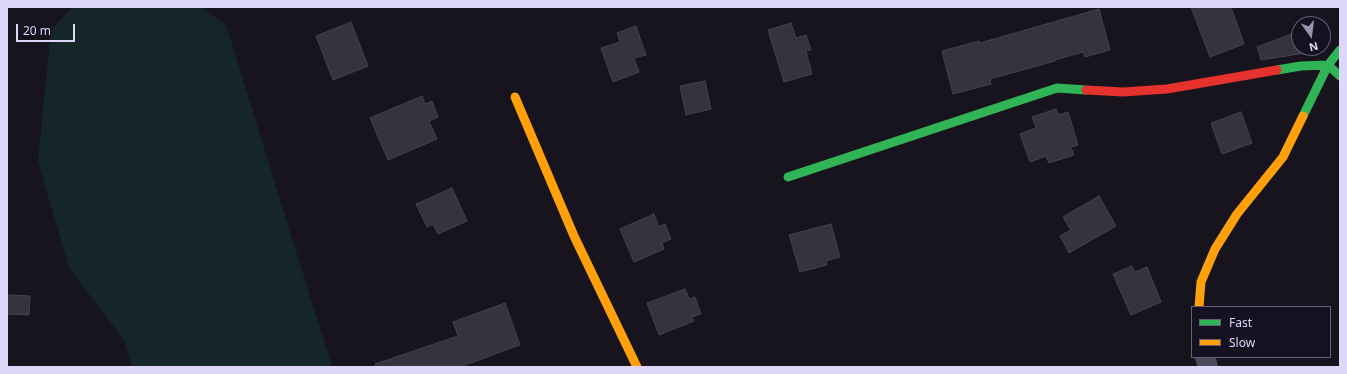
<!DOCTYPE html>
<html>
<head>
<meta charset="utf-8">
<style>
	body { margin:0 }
	#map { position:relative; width:1347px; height:374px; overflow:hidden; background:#17141e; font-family:"Noto Sans",sans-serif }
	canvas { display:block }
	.frame { position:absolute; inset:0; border:8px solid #ded7f9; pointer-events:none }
	.legend { position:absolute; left:1191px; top:306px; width:140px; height:52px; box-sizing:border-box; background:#151121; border:1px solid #656077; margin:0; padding:5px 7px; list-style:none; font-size:12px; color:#ded7f9 }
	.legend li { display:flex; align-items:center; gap:8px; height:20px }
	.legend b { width:20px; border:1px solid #656077 }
	.north { position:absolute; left:1291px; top:16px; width:40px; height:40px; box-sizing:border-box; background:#151121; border:1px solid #656077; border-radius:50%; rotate:166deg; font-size:11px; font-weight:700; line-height:16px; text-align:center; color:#ded7f9 }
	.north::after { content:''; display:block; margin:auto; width:14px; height:18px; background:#9893ac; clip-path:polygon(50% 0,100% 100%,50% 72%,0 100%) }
	.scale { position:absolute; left:16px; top:24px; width:59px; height:18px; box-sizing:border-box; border:2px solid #ded7f9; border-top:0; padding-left:5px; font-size:12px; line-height:14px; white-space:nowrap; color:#ded7f9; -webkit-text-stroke:3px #151121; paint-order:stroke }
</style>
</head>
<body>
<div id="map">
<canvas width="1347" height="374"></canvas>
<div class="frame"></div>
<ul class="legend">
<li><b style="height:5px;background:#30b455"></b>Fast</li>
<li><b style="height:5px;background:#ff9f0a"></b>Slow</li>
</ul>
<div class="north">N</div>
<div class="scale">20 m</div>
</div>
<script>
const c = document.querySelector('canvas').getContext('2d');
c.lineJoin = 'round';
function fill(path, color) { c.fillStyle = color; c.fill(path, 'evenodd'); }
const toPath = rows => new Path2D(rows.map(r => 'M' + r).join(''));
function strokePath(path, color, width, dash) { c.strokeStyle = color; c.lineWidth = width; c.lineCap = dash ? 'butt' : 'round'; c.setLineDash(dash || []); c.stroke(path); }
fill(toPath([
	[73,7,201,7,226,25,332,367,132,367,124,340,69,268,38,161,51,30]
]), '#152628');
const building = toPath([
	[1191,7,1231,7,1244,44,1210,57,1191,7],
	[1099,9,1110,50,1085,57,1083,52,1055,60,1055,61,990,79,991,84,953,94,942,51,979,41,980,43,1099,9],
	[351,22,368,66,333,80,316,36,351,22],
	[791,23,796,38,806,35,811,50,806,51,812,74,784,82,768,30,791,23],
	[636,26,646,55,634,58,639,72,613,82,601,48,620,42,617,33,636,26],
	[1297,32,1299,38,1299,48,1303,48,1305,53,1261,60,1257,47,1297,32],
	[705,81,711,109,686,115,680,86,705,81],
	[422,96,425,104,432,101,438,117,429,121,437,139,388,160,370,118,422,96],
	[1056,109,1058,115,1068,112,1078,145,1071,147,1074,155,1049,163,1046,156,1030,162,1020,134,1036,128,1032,117,1056,109],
	[1241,112,1252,143,1222,154,1211,123,1241,112],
	[452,188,467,221,438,234,433,224,427,227,416,204,452,188],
	[1099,196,1116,226,1069,253,1060,236,1071,230,1063,217,1099,196],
	[654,214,659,227,665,224,671,239,662,243,664,249,634,262,620,229,654,214],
	[831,224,840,257,826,261,827,265,800,272,789,235,831,224],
	[1132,266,1135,272,1147,267,1161,302,1131,315,1113,274,1132,266],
	[685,289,689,299,695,297,701,314,692,317,694,321,659,335,647,303,685,289],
	[7,295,30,296,29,315,7,314,7,295],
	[505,303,520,345,460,367,376,367,375,364,458,336,453,322,505,303]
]);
fill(building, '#363240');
strokePath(building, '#454150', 1);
strokePath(toPath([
	[1205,357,1208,367]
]), '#4d4a5d', 20);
strokePath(toPath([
	[1277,70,1301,66,1328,65,1340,76],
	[1303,116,1328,65,1340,50],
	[788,177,1057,88,1086,90]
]), '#30b455', 9);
strokePath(toPath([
	[515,97,574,236,637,367],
	[1199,307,1201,282,1215,249,1237,214,1283,157,1303,116]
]), '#ff9f0a', 9);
strokePath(toPath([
	[1086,90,1123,92,1167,89,1277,70]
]), '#e5322d', 9);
</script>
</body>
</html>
